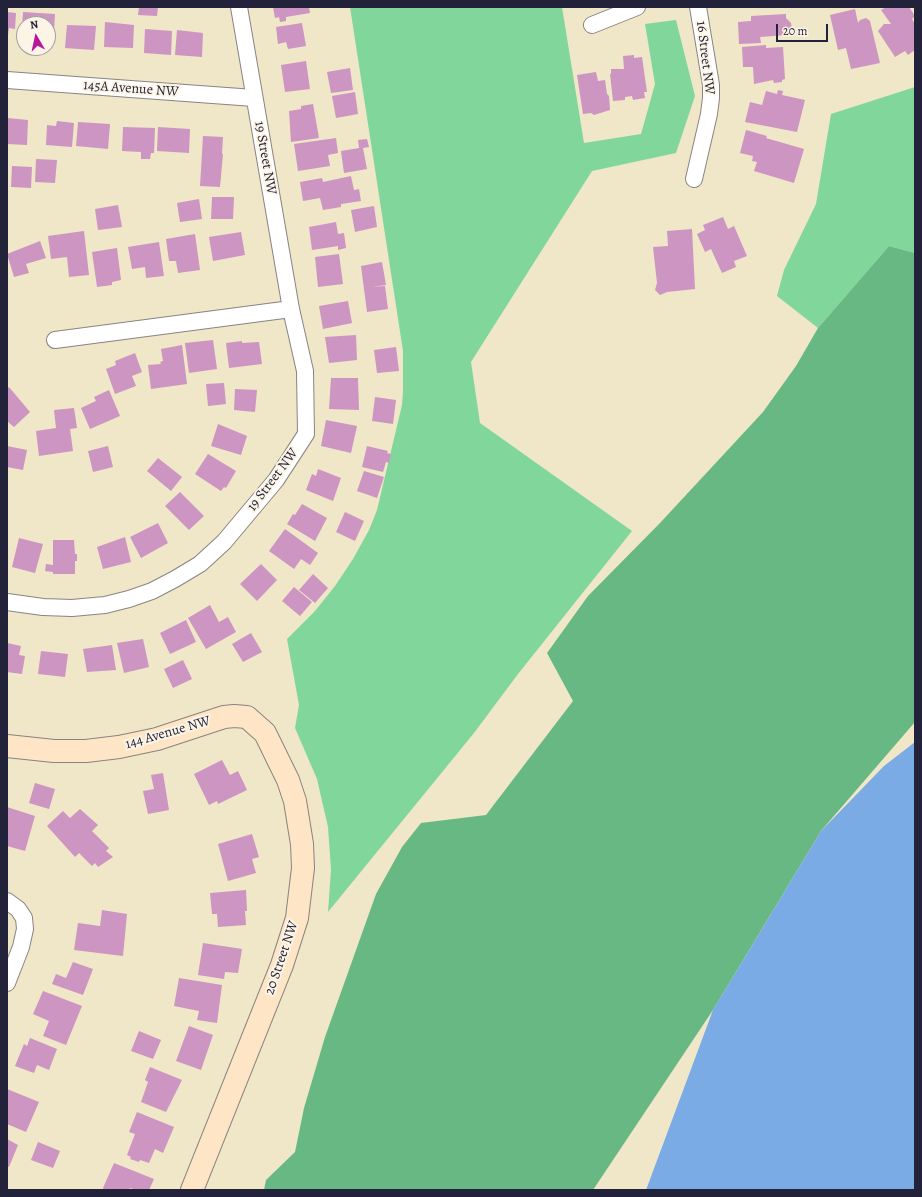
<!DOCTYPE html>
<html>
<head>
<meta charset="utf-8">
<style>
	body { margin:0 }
	#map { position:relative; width:922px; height:1197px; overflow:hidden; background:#f0e6c8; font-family:Alegreya,serif }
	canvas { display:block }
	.frame { position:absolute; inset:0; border:8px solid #22223b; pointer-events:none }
	.north { position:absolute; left:16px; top:16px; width:40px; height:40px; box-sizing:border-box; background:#fcf5e5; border:1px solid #a5a1a1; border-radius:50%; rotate:351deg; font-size:11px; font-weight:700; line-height:16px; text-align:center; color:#22223b }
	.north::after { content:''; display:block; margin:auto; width:14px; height:18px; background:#b5179e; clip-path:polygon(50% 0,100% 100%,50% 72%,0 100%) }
	.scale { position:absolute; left:776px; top:24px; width:52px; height:18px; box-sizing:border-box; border:2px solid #22223b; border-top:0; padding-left:5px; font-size:12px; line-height:14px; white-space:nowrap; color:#22223b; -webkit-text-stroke:3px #fcf5e5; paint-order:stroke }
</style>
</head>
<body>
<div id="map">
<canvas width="922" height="1197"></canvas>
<div class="frame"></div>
<div class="north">N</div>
<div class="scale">20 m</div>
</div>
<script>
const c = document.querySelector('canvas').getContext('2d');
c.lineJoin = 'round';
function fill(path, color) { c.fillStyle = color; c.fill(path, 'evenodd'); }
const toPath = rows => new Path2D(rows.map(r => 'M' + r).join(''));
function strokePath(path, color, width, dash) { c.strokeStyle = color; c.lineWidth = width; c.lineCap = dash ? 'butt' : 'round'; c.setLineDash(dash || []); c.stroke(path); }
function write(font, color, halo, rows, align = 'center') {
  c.font = font + ' Alegreya,serif'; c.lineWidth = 4; c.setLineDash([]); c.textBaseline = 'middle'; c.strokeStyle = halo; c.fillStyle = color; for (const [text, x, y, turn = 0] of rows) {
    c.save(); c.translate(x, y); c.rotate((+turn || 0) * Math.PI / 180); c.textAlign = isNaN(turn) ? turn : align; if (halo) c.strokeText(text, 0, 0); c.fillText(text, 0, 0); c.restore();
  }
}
fill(toPath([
	[350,7,562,7,584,143,641,134,655,84,645,24,676,20,695,96,676,153,592,171,471,362,480,423,632,531,518,674,474,733,328,912,331,870,328,827,317,779,295,728,299,705,287,639,315,611,335,586,353,559,369,530,377,510,402,405,403,392,403,351],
	[915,87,915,253,889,246,818,328,777,296,784,270,816,204,831,114]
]), '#81d79b');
fill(toPath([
	[889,246,915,253,915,722,821,831,713,1010,593,1190,264,1190,266,1180,295,1152,304,1108,325,1037,376,894,402,847,421,823,486,815,573,701,547,653,588,596,660,523,763,412,796,366,818,328]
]), '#68b883');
fill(toPath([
	[915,742,915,1190,646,1190,713,1010,821,831,884,766]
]), '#7aabe5');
fill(toPath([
	[139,7,158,7,157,16,138,15],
	[273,7,309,7,310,13,286,17,286,21,280,22,279,17,275,18],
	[886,7,909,7,915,16,912,19,915,24,915,50,908,55,905,51,895,57,878,31,884,24,891,24,881,10],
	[855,9,858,23,860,20,866,18,870,21,880,63,851,69,846,48,838,50,830,15],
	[7,12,16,13,15,29,9,28,8,35],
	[23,12,55,14,54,31,48,31,48,24,24,24,24,44,21,44],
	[786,14,786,18,791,23,792,30,787,30,787,35,760,37,761,43,739,44,738,22,751,21,751,16],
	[105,22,134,25,133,48,104,47],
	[302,23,306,46,288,49,286,42,278,44,276,27],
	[67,25,96,26,94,50,65,48],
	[145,29,172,31,171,55,144,53],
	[177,30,203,33,202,57,175,55],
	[766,45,766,48,783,47,785,79,782,80,782,82,774,83,773,80,754,84,753,67,743,67,742,47],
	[634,55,634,58,642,57,647,92,644,92,645,98,633,100,632,96,625,97,625,100,613,101,610,74,611,74,611,69,624,69,623,56],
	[306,61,310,89,285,92,281,65],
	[350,68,353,90,331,93,327,72],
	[596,72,598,81,605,80,607,94,609,96,610,110,594,115,591,113,583,114,577,75],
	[778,90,783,91,782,95,805,100,797,132,745,122,750,102,762,105,766,91,777,94],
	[355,92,358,114,336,118,332,96],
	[313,104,319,138,291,142,289,111,301,109,301,106],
	[7,118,28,120,27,145,7,144],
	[57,121,74,123,72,147,46,145,47,125,56,126],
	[78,122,110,124,108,149,76,146],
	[123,127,155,128,154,153,151,153,150,159,141,159,141,152,122,151],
	[158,127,190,129,189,153,157,151],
	[746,130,767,136,766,138,804,149,794,183,754,171,757,162,752,161,753,156,740,153],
	[203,136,223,137,222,154,223,154,220,187,200,186],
	[336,138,338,153,328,155,330,166,298,171,294,144],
	[367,139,369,147,363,148,367,169,344,173,341,151,359,148,358,140],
	[36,159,57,160,55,183,35,182],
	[12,166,32,167,31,188,11,187],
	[351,176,354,190,359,189,361,201,341,204,341,207,323,210,320,198,303,201,300,182,322,178,323,182],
	[212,197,234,197,233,219,211,219],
	[199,199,202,219,180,222,177,203],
	[118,205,122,227,98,230,95,209],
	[374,206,377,227,355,232,351,210],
	[723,217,728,229,734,226,747,256,734,261,736,267,722,273,711,249,705,252,697,234,705,230,703,225],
	[336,222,338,234,344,233,346,248,338,250,338,246,312,250,309,227],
	[692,229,695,289,667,292,660,295,655,290,657,283,653,247,668,246,667,231],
	[84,231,89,275,69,277,67,257,51,259,48,236],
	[241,232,245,255,213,261,209,237],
	[195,234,200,270,178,273,176,261,169,261,166,239],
	[40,241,46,258,26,264,29,273,14,277,7,254],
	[159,242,164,276,146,278,145,267,132,269,128,247],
	[117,248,121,280,112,282,112,285,97,287,92,252],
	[339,254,343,284,318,287,315,257],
	[382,262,386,285,372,287,385,286,388,309,367,312,361,266],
	[348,301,352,323,323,329,319,306],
	[356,335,357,360,329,363,325,337],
	[213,340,217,369,189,373,185,343],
	[242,341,242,343,259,342,262,364,229,368,226,343],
	[182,345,187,384,151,389,148,365,161,364,160,362,163,361,161,349],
	[396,347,399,371,377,373,374,350],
	[135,353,142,372,132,376,136,386,115,394,106,369,116,365,115,361],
	[331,378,358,378,359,410,329,409],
	[224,383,226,404,208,406,206,384],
	[9,387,30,412,14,427,8,422,7,423,7,389],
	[235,389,257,390,255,412,234,410],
	[109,390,120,416,90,429,81,408,96,401,94,397],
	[375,397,396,400,393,424,372,421],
	[74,408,77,428,70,429,73,451,39,456,36,431,56,428,54,410],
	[326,420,357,426,351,453,321,446],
	[218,424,247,436,241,455,211,446],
	[7,446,27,450,23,470,7,467],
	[108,446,113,467,93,472,88,451],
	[367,446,388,451,387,453,391,454,389,463,386,462,383,472,362,467],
	[208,454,236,471,226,488,224,487,221,491,195,474],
	[158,458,182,477,171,491,147,471],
	[318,469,341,478,333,501,306,490,312,474,316,476],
	[364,471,384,477,377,498,357,491],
	[180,492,204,516,189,530,165,506],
	[302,504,327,518,315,541,287,524,293,514,295,515],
	[345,512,364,521,355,541,336,532],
	[158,523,168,543,141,558,130,537],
	[285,529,318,553,310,565,301,559,294,569,269,551],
	[125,537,131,562,103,569,97,547],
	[19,538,43,544,35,573,12,567],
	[53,540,74,540,75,554,77,554,77,561,75,561,75,574,53,574,53,572,45,571,46,564,53,565],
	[261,564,277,580,257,601,240,584],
	[313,574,328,588,315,603,299,590],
	[294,587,312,602,300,616,282,601],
	[210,605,219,622,228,617,236,632,206,649,188,618],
	[186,620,196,642,170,654,160,633],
	[251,633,262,652,243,662,232,644],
	[143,639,149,667,124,673,117,643],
	[7,643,21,646,19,655,25,656,22,674,7,672],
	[112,645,116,670,87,672,83,649],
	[41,651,68,654,65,677,38,674],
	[183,660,192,679,173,688,164,669],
	[222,760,230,775,238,771,247,790,218,804,217,801,209,805,194,774],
	[163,773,169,810,148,814,143,791,154,789,151,775],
	[35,783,55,789,49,809,29,803],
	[7,807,35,816,25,851,7,846],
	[80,809,98,825,92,831,109,848,106,851,113,857,98,867,95,863,92,866,79,853,75,857,47,826,63,811,70,818],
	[252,834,259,857,252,859,256,873,228,881,218,844],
	[246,890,247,911,245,911,246,925,218,927,217,914,212,914,210,893],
	[102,910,127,914,123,956,74,950,78,923,100,926],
	[203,943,242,949,238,973,225,972,224,979,198,975],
	[73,962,93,969,83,995,52,984,56,974,66,978],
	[179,978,222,985,217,1023,197,1020,199,1011,174,1006],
	[43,991,82,1006,66,1045,43,1036,49,1021,33,1014],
	[189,1026,213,1035,201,1070,176,1061],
	[139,1031,161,1040,153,1059,131,1051],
	[30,1038,57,1049,49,1070,37,1065,34,1073,15,1066,24,1044,27,1046],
	[150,1067,182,1080,166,1112,141,1102,148,1082,145,1080],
	[7,1089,39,1102,26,1132,7,1124],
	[137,1112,174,1127,163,1153,155,1149,149,1163,140,1160,139,1162,130,1159,131,1157,127,1155,135,1134,129,1132],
	[7,1139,18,1145,9,1167,7,1166],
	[38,1142,60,1151,53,1168,31,1160],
	[114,1163,154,1179,149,1190,136,1190,130,1188,129,1190,104,1190,103,1188]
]), '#cc95c2');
const street = toPath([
	[592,25,637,7],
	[7,80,254,98],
	[694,179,709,114,711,98,711,85,698,7],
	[55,340,291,309],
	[7,602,43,607,72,608,105,605,129,599,152,591,175,579,200,564,224,542,276,480,306,434,305,371,291,309,239,7],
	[7,901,18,909,24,918,25,929,21,947,7,983]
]);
const secondary = toPath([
	[7,746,54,751,86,751,119,747,157,739,224,717,234,716,247,717,265,733,288,780,295,801,302,844,303,868,297,918,282,965,192,1190]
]);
strokePath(street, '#898482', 18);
strokePath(secondary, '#898482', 24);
strokePath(street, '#fff', 16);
strokePath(secondary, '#fee5c5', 22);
write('14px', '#22223b', '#fcf5e5', [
	["16 Street NW",705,58,83],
	["145A Avenue NW",131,89,4],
	["19 Street NW",265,158,80],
	["19 Street NW",273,480,-53],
	["144 Avenue NW",168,733,-16],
	["20 Street NW",282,958,-71]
]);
</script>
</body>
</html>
